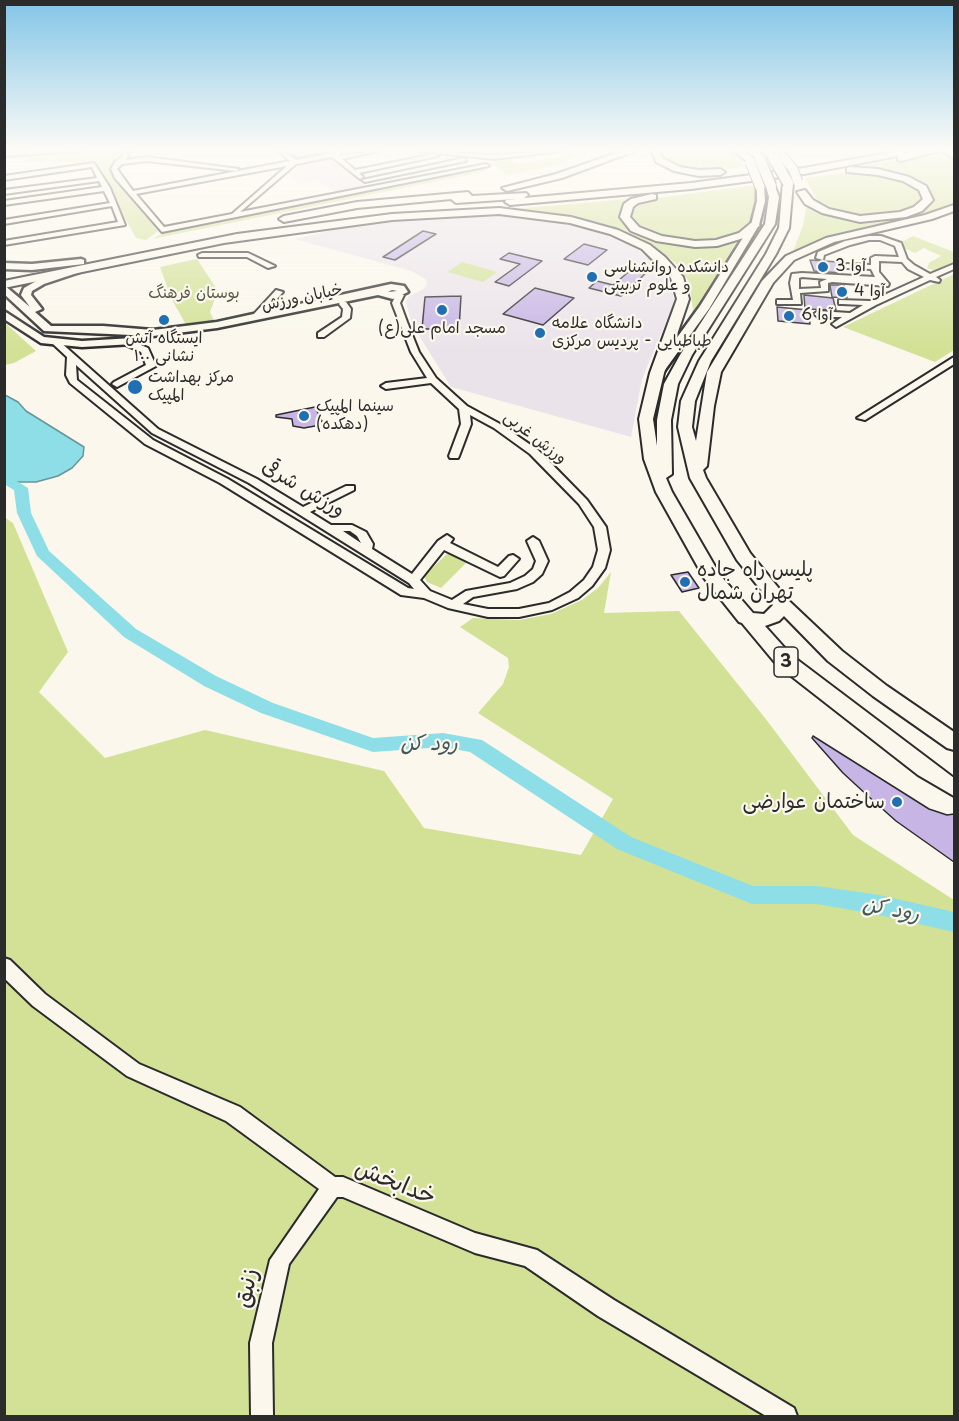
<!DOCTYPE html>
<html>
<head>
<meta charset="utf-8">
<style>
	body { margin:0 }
	#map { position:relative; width:959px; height:1421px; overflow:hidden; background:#fbf7ec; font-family:"Playpen Sans",sans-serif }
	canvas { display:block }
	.frame { position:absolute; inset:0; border:6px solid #2b2b2b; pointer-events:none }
</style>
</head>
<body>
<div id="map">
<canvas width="959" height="1421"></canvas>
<div class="frame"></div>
</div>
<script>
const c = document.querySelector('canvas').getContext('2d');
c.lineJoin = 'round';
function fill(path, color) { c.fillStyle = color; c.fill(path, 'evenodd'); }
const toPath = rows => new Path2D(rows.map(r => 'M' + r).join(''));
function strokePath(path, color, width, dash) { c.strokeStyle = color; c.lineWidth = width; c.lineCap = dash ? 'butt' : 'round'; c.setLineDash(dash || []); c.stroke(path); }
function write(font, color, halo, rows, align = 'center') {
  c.font = font + ' "Playpen Sans","Playpen Sans Arabic",sans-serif'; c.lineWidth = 4.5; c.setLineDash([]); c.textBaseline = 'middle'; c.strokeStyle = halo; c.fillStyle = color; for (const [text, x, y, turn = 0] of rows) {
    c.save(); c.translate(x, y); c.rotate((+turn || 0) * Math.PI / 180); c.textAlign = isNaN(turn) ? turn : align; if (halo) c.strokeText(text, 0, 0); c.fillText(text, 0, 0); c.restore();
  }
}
fill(toPath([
	[330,159,350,174,368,187,337,193,317,180,299,184,286,172,295,170,295,166,300,164],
	[482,216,536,216,598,231,631,245,670,275,674,303,642,379,631,437,451,387,412,324,406,302,409,296,422,290,427,285,426,279,411,271,295,239,367,222]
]), '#ebe3ea');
fill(toPath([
	[86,151,123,151,116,161,109,162,115,162,109,167,115,178,158,231,146,240,136,238,95,163,26,161,25,155],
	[664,151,733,151,738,154,744,167,718,170,692,169,666,160],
	[939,151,954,157,954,206,928,216,840,233,793,252,803,225,807,204,834,216,870,220,900,217,927,206,921,184,859,168,847,169],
	[584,152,587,153,566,161,568,163,508,175,489,163,510,159,519,164],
	[482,168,488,171,152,239,165,232],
	[845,173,865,173,904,181,917,189,922,199,915,206,902,212,869,215,844,212,827,206,817,200,805,178],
	[756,185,756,207,749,226,741,233,714,241,667,238,641,229,631,217,632,209,635,205,649,199],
	[638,198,624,207,621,212,626,225,635,231,715,245,743,239,688,323,693,309,689,282,679,266,652,244,624,230,593,221,513,209],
	[913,236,954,252,954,262,935,271,927,268,929,263,941,256,924,248,915,253,904,248,900,243],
	[197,259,218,291,210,312,215,323,188,328,171,298,160,267],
	[462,262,497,272,483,282,448,272],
	[954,274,954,350,935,362,843,327],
	[4,322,36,351,14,363,5,365],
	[4,517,13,523,68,652,39,692,105,758,205,730,384,771,424,828,581,855,613,799,478,713,503,684,509,667,508,658,460,627,473,618,519,620,551,614,582,600,598,588,611,572,604,613,679,611,765,718,853,835,954,900,954,1416,5,1416],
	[449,552,469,560,441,588,427,582,424,576]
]), '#d2e195');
const water = toPath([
	[5,395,18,402,26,411,84,447,83,456,72,468,58,476,36,482,5,482,5,395]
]);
fill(water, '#8ddee6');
strokePath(water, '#66969b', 1.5);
fill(toPath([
	[4,473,28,488,31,513,49,551,136,629,216,676,273,703,373,738,443,733,482,740,631,837,753,886,817,886,879,895,954,912,954,932,879,915,817,904,752,904,617,849,470,752,443,747,373,752,261,713,204,686,124,637,37,556,17,513,14,490,4,484,4,473]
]), '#8ddee6');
const building = toPath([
	[287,151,326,151,326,152,297,158,287,151],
	[423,231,436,234,395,260,383,257,423,231],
	[584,244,607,250,588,265,564,259,584,244],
	[509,253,542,261,509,286,495,282,520,264,500,259,509,253],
	[810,260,838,262,842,273,814,271,810,260],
	[632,269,646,273,621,296,589,288,597,281,613,285,632,269],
	[830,285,844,285,847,298,832,297,830,285],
	[535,288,574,298,543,325,503,314,535,288],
	[804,295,833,298,836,310,805,309,804,295],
	[461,296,459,329,422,329,425,297,461,296],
	[777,307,808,310,810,324,778,321,777,307],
	[315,407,322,421,315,426,304,428,293,426,292,419,276,417,276,415,315,407],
	[688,572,699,588,682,592,671,575,688,572],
	[813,736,929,809,947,815,954,814,954,862,896,821,868,796,843,773,812,738,813,736]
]);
fill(building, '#c7b5e5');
strokePath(building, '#2b2b2b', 1.5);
const minor = toPath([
	[39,151,78,151,4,156,4,152,39,151],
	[124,151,130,151,126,160,147,157,239,169,236,171,147,161,122,164,117,169,133,191,290,161,278,151,284,151,296,160,329,154,328,151,342,151,338,156,378,151,342,159,355,170,435,154,438,156,359,173,363,177,360,179,332,157,296,164,240,212,486,164,489,166,162,232,115,178,111,169,115,162,123,156,124,151],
	[287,166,232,214,164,227,136,194,287,166],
	[418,151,494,155,561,151,494,159,418,151],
	[464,158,466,161,365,182,362,180,464,158],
	[94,163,110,188,125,225,4,245,4,241,118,222,112,206,4,224,4,220,110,203,104,191,4,205,4,201,102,187,99,181,4,194,4,190,97,178,92,167,4,180,4,176,94,163],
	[869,236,881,236,901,243,907,259,914,265,930,274,954,264,954,269,936,277,940,280,939,282,930,280,876,305,836,327,832,324,842,317,818,317,814,314,818,311,850,313,863,305,842,304,839,304,839,300,871,301,924,277,908,269,902,262,879,261,879,272,889,284,888,286,832,282,828,283,828,291,800,293,801,304,777,304,777,300,793,300,790,283,792,274,802,273,875,277,871,269,847,268,843,266,847,264,871,265,871,258,875,256,899,257,895,246,880,240,869,240,850,245,824,255,823,260,816,258,818,252,845,241,869,236],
	[799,278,802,277,827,279,820,282,821,288,799,289,799,278],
	[202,253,248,253,275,266,268,268,247,257,199,257,198,255,202,253],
	[276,290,283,292,259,319,253,319,253,315,276,290],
	[397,293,404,295,400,303,407,322,419,352,436,378,467,406,500,424,538,450,587,500,606,527,610,550,605,568,592,586,578,598,552,610,519,617,488,617,448,608,424,598,401,595,220,483,145,444,70,383,66,375,67,357,52,343,59,341,158,429,257,479,303,507,346,486,354,486,354,490,310,512,331,525,352,525,366,532,373,544,372,549,412,574,438,541,447,535,453,539,450,543,498,567,509,556,513,555,519,559,504,576,500,577,444,550,420,580,430,591,452,600,466,591,510,583,525,576,533,569,536,561,527,541,533,537,539,541,548,561,542,574,533,582,517,589,473,597,463,604,488,609,519,609,549,603,570,592,584,580,593,567,598,550,594,527,579,504,530,454,494,428,470,415,471,424,459,456,458,458,450,458,449,456,461,424,459,409,431,383,386,389,381,386,386,383,427,378,411,352,392,303,397,293],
	[76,365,152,433,249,483,409,583,414,589,408,588,228,479,153,440,77,380,76,365],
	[343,531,350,531,357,536,361,543,343,531],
	[340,302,346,302,351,309,350,318,324,337,318,337,318,333,342,317,343,309,339,304,340,302],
	[121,339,127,339,148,348,156,366,117,387,112,384,114,382,146,365,141,352,121,343,121,339],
	[954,357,954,364,865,420,857,418,954,357],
	[4,958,10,960,45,994,139,1064,240,1107,335,1177,343,1177,475,1233,537,1250,614,1300,794,1408,797,1416,766,1416,598,1316,525,1266,475,1253,343,1197,337,1197,289,1264,272,1343,273,1416,251,1416,250,1343,270,1260,319,1189,226,1121,127,1076,33,1006,4,978,4,958]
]);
const major = toPath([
	[774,151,782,151,788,158,781,160,774,151],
	[757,185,764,187,765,201,759,225,709,309,662,374,654,374,652,372,700,306,751,225,757,201,757,185],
	[81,259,84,260,84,264,32,270,4,269,4,263,32,264,81,259],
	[78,268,86,270,44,284,32,291,31,295,42,309,35,312,51,326,103,326,153,330,217,322,391,284,404,286,408,292,393,299,378,295,217,328,153,336,44,331,4,294,4,285,30,307,21,295,24,288,38,280,78,268],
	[392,290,397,291,388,292,392,290],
	[4,311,44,337,82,341,133,338,138,341,133,344,82,347,41,343,4,319,4,311]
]);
const highway = toPath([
	[622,151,635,151,562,178,507,191,502,188,556,174,622,151],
	[652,151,660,151,662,158,680,167,699,170,720,169,725,172,720,175,699,176,674,171,656,162,652,151],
	[734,151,743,151,753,158,745,160,734,151],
	[762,151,771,151,779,159,771,161,762,151],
	[899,151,939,151,901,161,898,160,898,156,804,174,691,189,510,205,505,202,506,200,515,199,456,203,451,199,357,208,284,222,279,219,284,216,357,202,468,192,472,196,526,193,528,195,524,198,691,183,804,168,899,151],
	[943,151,954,151,954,158,951,157,943,151],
	[850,167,878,169,909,177,926,186,933,200,922,211,906,217,860,222,822,213,805,204,797,192,805,190,813,200,829,209,860,216,900,212,914,207,923,199,919,190,903,181,878,175,847,172,847,168,850,167],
	[788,180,793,183,789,228,776,254,711,361,695,401,692,427,696,441,707,372,762,281,786,256,826,238,925,215,954,205,954,211,932,219,834,242,794,260,773,283,721,372,714,406,707,466,703,470,706,478,750,553,789,601,842,651,887,686,954,732,954,750,947,748,873,696,828,661,784,616,779,621,765,626,791,655,954,778,954,796,918,775,777,665,742,623,739,622,704,578,656,492,644,459,639,419,650,373,677,299,671,278,642,249,610,234,570,223,499,214,392,220,224,243,4,288,4,281,237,234,392,214,499,208,571,217,618,230,650,245,665,257,683,277,689,299,664,373,653,419,657,446,657,420,664,384,680,355,765,224,769,197,766,186,774,184,779,197,775,224,692,355,678,384,671,420,672,474,666,478,672,492,720,575,753,613,764,614,773,605,737,560,690,478,678,427,681,401,699,361,766,254,779,228,783,183,788,180],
	[652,194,656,195,656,199,638,203,633,207,630,217,639,227,662,236,695,241,716,240,739,233,751,223,760,225,747,237,717,246,695,247,656,241,631,231,620,217,624,204,631,199,652,194]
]);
strokePath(minor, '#2b2b2b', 4);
strokePath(major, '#2b2b2b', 5);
strokePath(highway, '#2b2b2b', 4);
fill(minor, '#fbf7ec');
fill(major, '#fbf7ec');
fill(highway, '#fbf7ec');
const majorBridge = toPath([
	[784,158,793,169,798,182],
	[750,162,760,187]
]);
const highwayBridge = toPath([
	[774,159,788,183],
	[760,160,771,186]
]);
strokePath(majorBridge, '#2b2b2b', 11, []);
strokePath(highwayBridge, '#2b2b2b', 13, []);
strokePath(majorBridge, '#fbf7ec', 9);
strokePath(highwayBridge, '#fbf7ec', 10);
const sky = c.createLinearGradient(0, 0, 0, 350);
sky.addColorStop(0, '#83c5e7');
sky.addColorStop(0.43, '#fdfbf6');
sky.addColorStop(1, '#fdfbf600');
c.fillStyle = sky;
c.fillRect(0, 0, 959, 350);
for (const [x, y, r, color] of [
	[823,267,6,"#1f6fb2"],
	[592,277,6,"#1f6fb2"],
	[842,292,6,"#1f6fb2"],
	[442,310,6,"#1f6fb2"],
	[789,316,6,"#1f6fb2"],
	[164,320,6,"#1f6fb2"],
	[540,333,6,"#1f6fb2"],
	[135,387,8,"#1f6fb2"],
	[304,416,6,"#1f6fb2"],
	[685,582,6,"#1f6fb2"],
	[897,802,6,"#1f6fb2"]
]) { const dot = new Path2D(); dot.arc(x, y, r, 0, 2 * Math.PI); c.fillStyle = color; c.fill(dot); strokePath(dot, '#fbf7ec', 2); }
write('16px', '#2b2b2b', '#fbf7ec', [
	["آوا 3",835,267],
	["دانشکده روانشناسی",604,268],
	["و علوم تربیتی",604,286],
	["آوا 4",854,292],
	["آوا 6",801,316],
	["دانشگاه علامه",552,324],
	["طباطبایی - پردیس مرکزی",552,342],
	["مسجد امام علی(ع)",442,329,"center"],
	["ایستگاه آتش",164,339,"center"],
	["نشانی ۱۰۰",164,357,"center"],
	["مرکز بهداشت",148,378],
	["المپیک",148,396],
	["سینما المپیک",316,407],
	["(دهکده)",316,425]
], 'left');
write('16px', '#555846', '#fbf7ec', [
	["بوستان فرهنگ",194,294]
]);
write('16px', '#2b2b2b', '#fbf7ec', [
	["خیابان ورزش",302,298,-12],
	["ورزش غربی",535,438,38]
]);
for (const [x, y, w] of [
	[786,662,24]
]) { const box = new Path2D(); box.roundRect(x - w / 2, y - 15, w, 30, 4.5); c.fillStyle = '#fbf7ec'; c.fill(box); strokePath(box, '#2b2b2b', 1.5); }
write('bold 18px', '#2b2b2b', null, [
	["3",786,662]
]);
write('20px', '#2b2b2b', '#fbf7ec', [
	["ورزش شرقی",303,489,31]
]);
write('20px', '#2b2b2b', '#fbf7ec', [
	["پلیس راه جاده",697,570],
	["تهران شمال",697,593],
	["ساختمان عوارضی",885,802,"right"]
], 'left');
write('italic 21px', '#44585a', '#fbf7ec', [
	["رود کن",429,744],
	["رود کن",891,910,11]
]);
write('24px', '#2b2b2b', '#fbf7ec', [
	["خدابخش",395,1183,22],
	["زنبق",247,1288,-77]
]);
</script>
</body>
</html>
